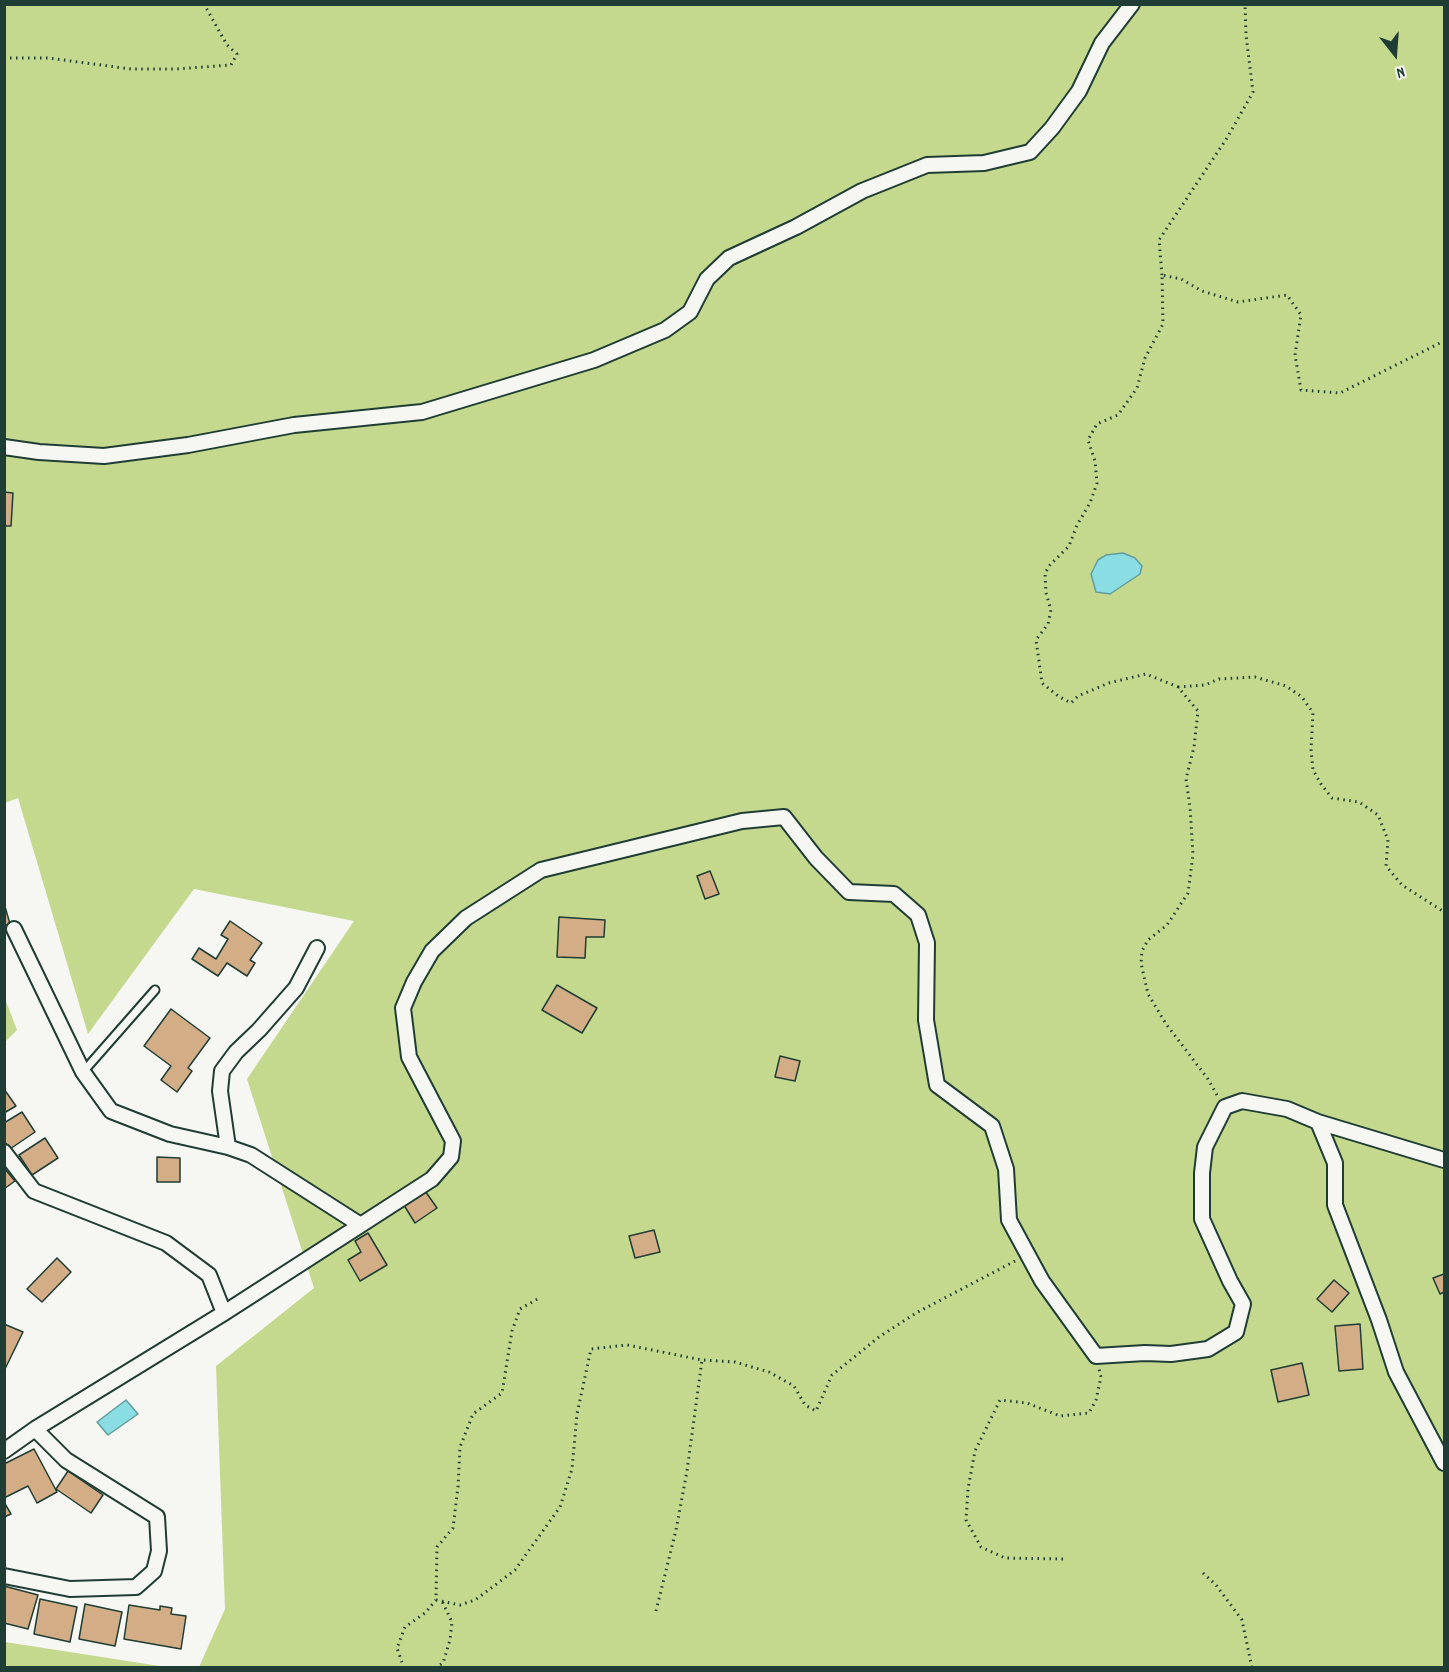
<!DOCTYPE html>
<html>
<head>
<meta charset="utf-8">
<style>
	body { margin:0 }
	#map { position:relative; width:1449px; height:1672px; overflow:hidden; background:#f6f6f2; font-family:Dekko,sans-serif }
	canvas { display:block }
	.frame { position:absolute; inset:0; border:6px solid #1f3d34; pointer-events:none }
	.north { position:absolute; left:1365px; top:24px; width:60px; height:60px; -webkit-text-stroke:4px #f6f6f2; paint-order:stroke; rotate:163deg; font-size:16px; font-weight:700; line-height:24px; text-align:center; color:#1f3d34 }
	.north::after { content:''; display:block; margin:auto; width:21px; height:27px; background:#1f3d34; clip-path:polygon(50% 0,100% 100%,50% 72%,0 100%) }
</style>
</head>
<body>
<div id="map">
<canvas width="1449" height="1672"></canvas>
<div class="frame"></div>
<div class="north">N</div>
</div>
<script>
const c = document.querySelector('canvas').getContext('2d');
c.lineJoin = 'round';
function fill(path, color) { c.fillStyle = color; c.fill(path, 'evenodd'); }
const toPath = rows => new Path2D(rows.map(r => 'M' + r).join(''));
function strokePath(path, color, width, dash) { c.strokeStyle = color; c.lineWidth = width; c.lineCap = dash ? 'butt' : 'round'; c.setLineDash(dash || []); c.stroke(path); }
fill(toPath([
	[5,5,1444,5,1444,1667,199,1667,225,1609,216,1366,314,1288,247,1079,354,921,194,889,88,1034,18,798,5,803],
	[4,996,17,1030,5,1042,4,1042],
	[4,1642,5,1642,166,1667,5,1667]
]), '#c5d98e');
const water = toPath([
	[1123,553,1135,558,1142,566,1140,574,1110,594,1096,592,1091,574,1098,560,1106,555,1123,553],
	[126,1400,138,1414,108,1435,97,1422,126,1400]
]);
fill(water, '#8bdde4');
strokePath(water, '#609d9e', 1.5);
const building = toPath([
	[4,492,13,493,11,526,4,526,4,492],
	[710,871,719,894,705,899,697,876,710,871],
	[4,903,10,924,4,926,4,903],
	[559,917,605,920,604,937,586,937,585,958,557,957,559,917],
	[230,921,262,943,250,960,255,963,247,976,227,963,218,976,192,959,199,948,216,959,228,939,221,935,230,921],
	[557,985,597,1008,582,1033,542,1010,557,985],
	[171,1009,210,1038,188,1068,192,1071,177,1092,161,1080,171,1066,144,1046,171,1009],
	[780,1056,800,1061,795,1081,775,1077,780,1056],
	[4,1089,16,1106,4,1113,4,1089],
	[22,1112,35,1132,10,1149,4,1141,4,1123,22,1112],
	[45,1138,58,1158,32,1175,19,1155,45,1138],
	[157,1157,180,1158,180,1182,157,1182,157,1157],
	[4,1168,15,1181,4,1189,4,1168],
	[423,1188,437,1208,415,1223,402,1202,423,1188],
	[654,1230,660,1252,635,1258,629,1236,654,1230],
	[368,1233,387,1265,360,1281,348,1260,361,1252,355,1241,368,1233],
	[57,1258,71,1272,42,1302,27,1289,57,1258],
	[1444,1274,1444,1292,1440,1294,1433,1278,1444,1274],
	[1334,1280,1349,1293,1332,1312,1317,1299,1334,1280],
	[4,1324,23,1332,4,1371,4,1324],
	[1360,1324,1363,1369,1339,1371,1335,1326,1360,1324],
	[1302,1363,1309,1395,1278,1402,1271,1370,1302,1363],
	[34,1449,57,1492,37,1503,28,1486,4,1498,4,1464,34,1449],
	[68,1471,103,1495,91,1513,56,1489,68,1471],
	[4,1502,11,1514,4,1517,4,1502],
	[4,1586,38,1595,28,1629,4,1623,4,1586],
	[40,1599,77,1607,70,1642,34,1634,40,1599],
	[85,1604,122,1612,115,1646,79,1639,85,1604],
	[129,1605,160,1610,160,1606,172,1608,171,1614,186,1616,181,1649,124,1639,129,1605]
]);
fill(building, '#d3ad85');
strokePath(building, '#1f3d34', 1.5);
const lane = toPath([
	[83,1072,155,990]
]);
const street = toPath([
	[4,447,39,452,104,456,188,445,294,425,422,412,594,360,665,330,690,312,707,279,729,258,796,227,862,191,927,165,984,163,1030,152,1052,128,1079,91,1102,43,1132,4],
	[14,929,83,1072,111,1111,170,1134,228,1147,251,1155,359,1224],
	[1318,1122,1335,1163,1335,1205,1379,1320,1396,1372,1444,1463],
	[228,1147,220,1091,222,1071,236,1052,259,1030,296,988,317,948],
	[4,1152,34,1191,166,1243,209,1275,224,1313],
	[4,1451,35,1429,224,1313,432,1179,451,1157,453,1141,409,1057,403,1008,414,982,432,951,466,918,541,870,742,821,784,817,816,858,849,892,894,894,918,915,927,943,926,1020,937,1085,992,1126,1006,1169,1009,1220,1042,1281,1096,1356,1145,1353,1171,1354,1208,1349,1236,1332,1243,1304,1230,1281,1202,1219,1202,1173,1205,1147,1225,1107,1242,1101,1287,1109,1318,1122,1444,1160],
	[4,1576,70,1589,136,1587,154,1571,159,1551,157,1517,66,1460,35,1429]
]);
strokePath(lane, '#1f3d34', 11);
strokePath(street, '#1f3d34', 18);
strokePath(toPath([
	[4,58,48,58,131,69,176,69,231,65,237,54,227,45,204,4],
	[1162,275,1159,240,1227,138,1253,92,1246,35,1245,4],
	[1178,687,1205,685,1219,679,1255,677,1286,686,1302,697,1313,713,1311,749,1313,770,1321,784,1332,798,1359,802,1378,815,1388,840,1386,866,1402,885,1444,912],
	[1217,1095,1208,1079,1166,1024,1148,994,1141,963,1142,951,1148,940,1167,925,1188,893,1193,855,1190,807,1186,779,1194,747,1198,711,1178,687,1146,674,1109,683,1078,696,1071,703,1058,696,1042,683,1036,640,1048,624,1051,610,1046,593,1045,573,1050,565,1069,546,1077,525,1090,503,1097,483,1095,461,1088,440,1097,424,1118,415,1137,388,1145,358,1163,324,1162,275,1181,279,1202,291,1238,302,1287,295,1301,315,1295,355,1301,390,1340,393,1444,341],
	[1063,1559,1005,1558,981,1547,966,1520,968,1489,975,1451,1000,1400,1027,1403,1060,1416,1089,1413,1096,1400,1101,1377,1099,1369],
	[1203,1573,1216,1585,1242,1620,1252,1668],
	[436,1600,460,1605,475,1600,494,1586,515,1570,560,1507,572,1469,577,1414,591,1349,627,1345,702,1360,735,1362,769,1372,794,1386,805,1405,816,1411,832,1375,879,1337,916,1313,1017,1260],
	[656,1611,676,1530,687,1471,702,1360],
	[404,1668,397,1648,405,1627,425,1613,436,1600,437,1547,453,1528,458,1487,460,1447,473,1414,502,1393,512,1331,520,1309,541,1297],
	[435,1668,443,1663,450,1640,452,1622,442,1601]
]), '#1f3d34', 3, [1.5, 4.5]);
strokePath(lane, '#f6f6f2', 7);
strokePath(street, '#f6f6f2', 14);
</script>
</body>
</html>
